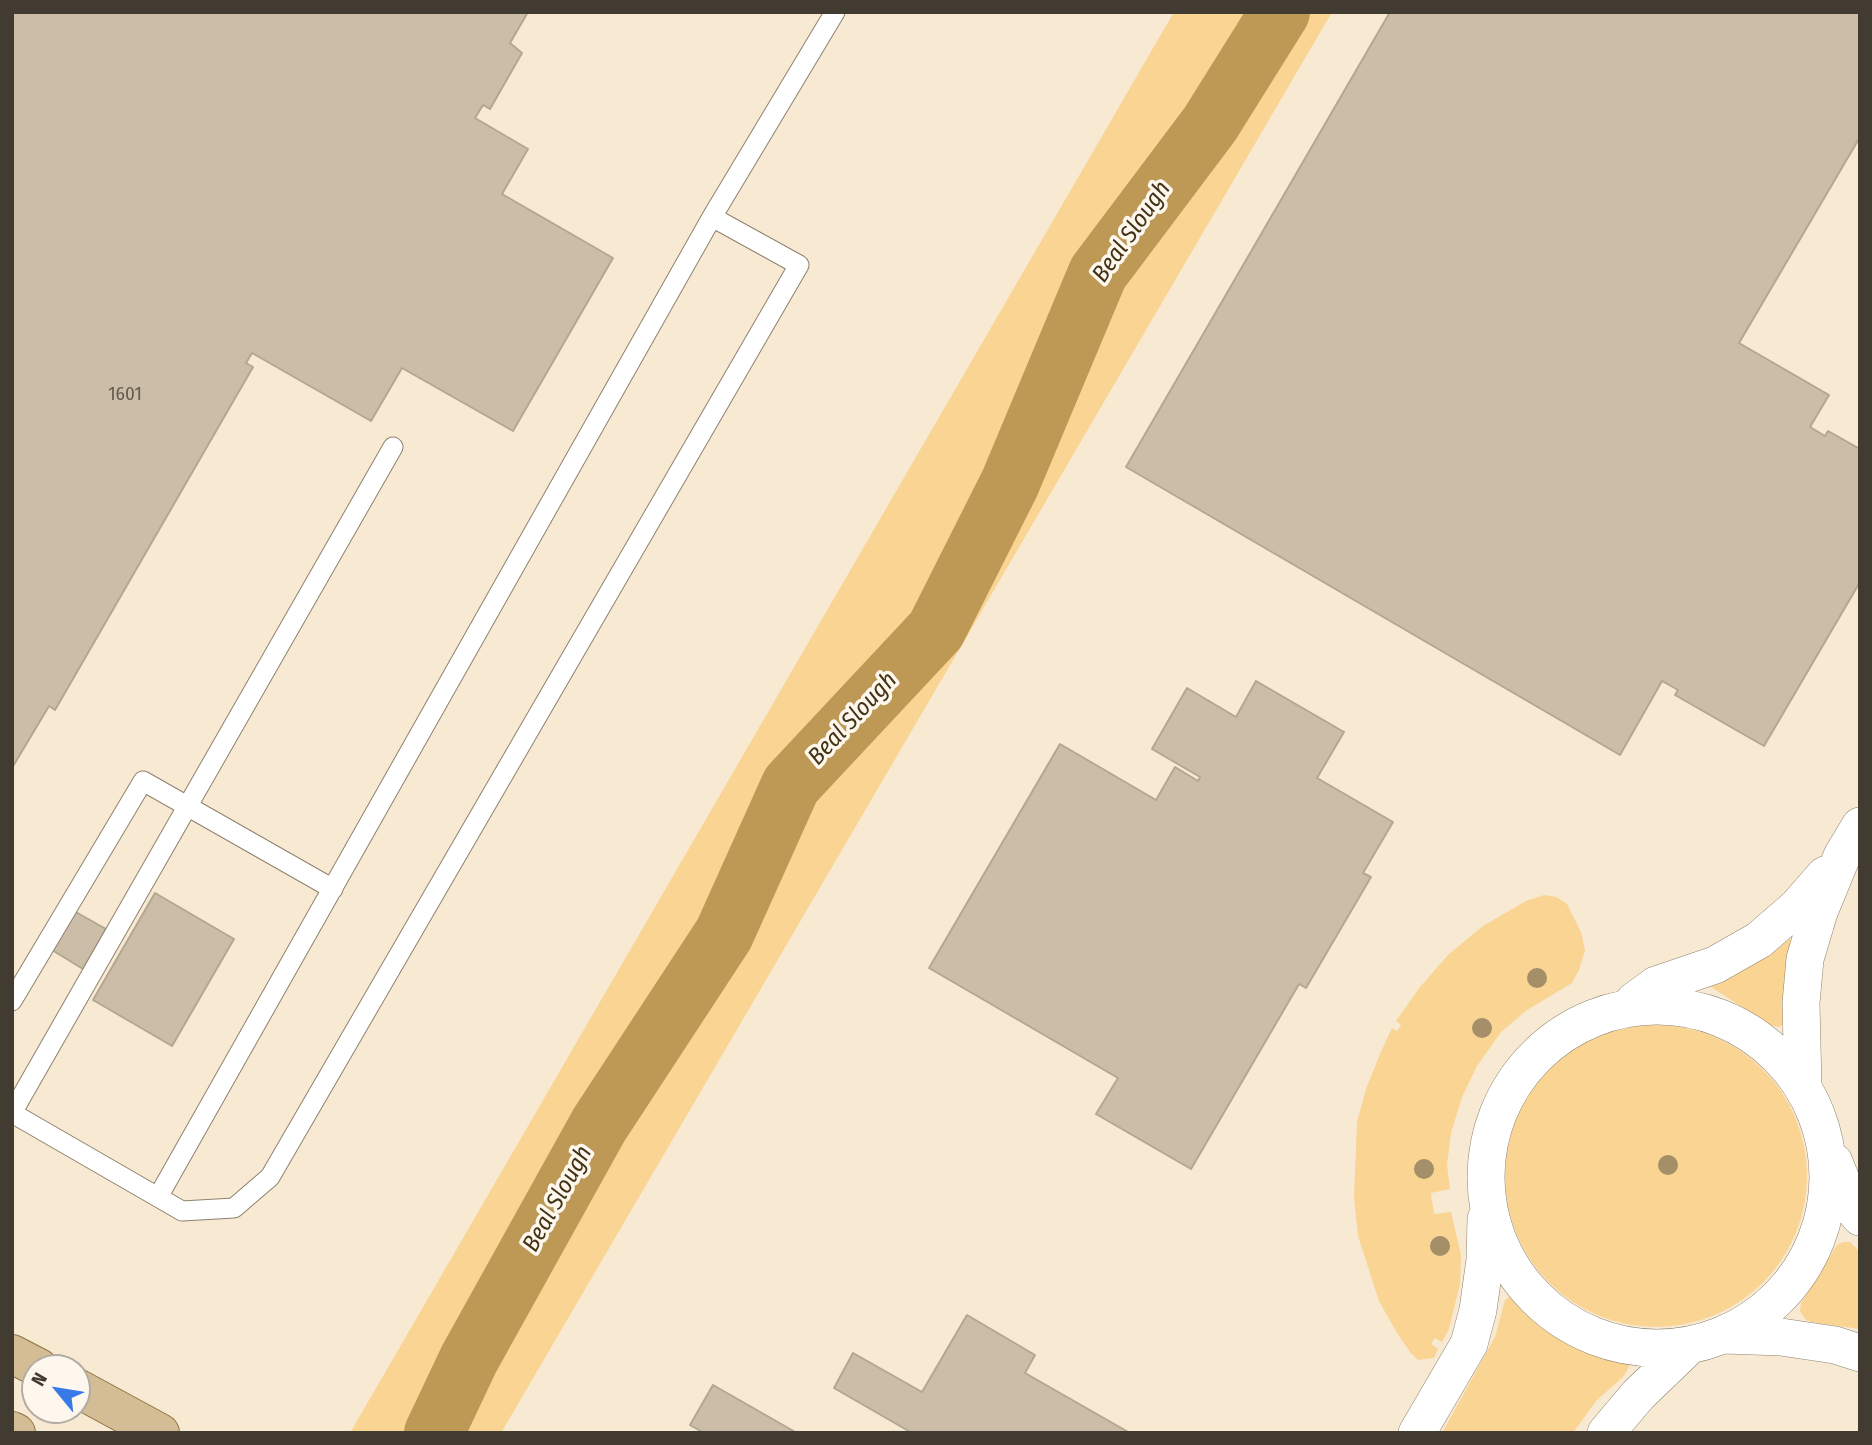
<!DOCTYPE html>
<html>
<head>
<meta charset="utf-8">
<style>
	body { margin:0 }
	#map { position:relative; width:1872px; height:1445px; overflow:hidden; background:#f7e9d2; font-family:"Fira Sans Condensed",sans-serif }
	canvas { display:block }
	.frame { position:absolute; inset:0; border:14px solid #413b32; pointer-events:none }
	.north { position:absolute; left:21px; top:1354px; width:70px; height:70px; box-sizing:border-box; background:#fdf7ee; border:2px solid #b2aca3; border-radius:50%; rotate:300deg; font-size:19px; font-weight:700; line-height:28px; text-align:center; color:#413b32 }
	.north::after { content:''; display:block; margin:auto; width:24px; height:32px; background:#377be9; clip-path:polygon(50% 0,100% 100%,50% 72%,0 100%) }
</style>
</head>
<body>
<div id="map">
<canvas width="1872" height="1445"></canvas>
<div class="frame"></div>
<div class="north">N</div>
</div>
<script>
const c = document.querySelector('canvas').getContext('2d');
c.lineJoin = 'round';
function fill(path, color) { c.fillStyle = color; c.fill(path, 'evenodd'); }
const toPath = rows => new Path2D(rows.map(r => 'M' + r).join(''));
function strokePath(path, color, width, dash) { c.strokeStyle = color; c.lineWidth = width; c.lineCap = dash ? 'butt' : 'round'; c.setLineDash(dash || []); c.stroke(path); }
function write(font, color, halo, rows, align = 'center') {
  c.font = font + ' "Fira Sans Condensed",sans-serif'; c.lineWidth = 7; c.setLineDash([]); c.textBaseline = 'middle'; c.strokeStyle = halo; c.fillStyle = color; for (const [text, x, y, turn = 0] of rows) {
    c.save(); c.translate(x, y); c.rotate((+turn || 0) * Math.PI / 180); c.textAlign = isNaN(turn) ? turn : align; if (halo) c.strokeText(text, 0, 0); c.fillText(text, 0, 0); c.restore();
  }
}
fill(toPath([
	[1174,12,1332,12,501,1433,350,1433],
	[1544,895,1556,897,1567,904,1581,932,1585,950,1579,970,1572,983,1527,1010,1501,1032,1477,1066,1462,1097,1451,1133,1447,1165,1450,1189,1431,1193,1434,1214,1451,1212,1461,1255,1460,1284,1449,1329,1442,1342,1435,1338,1431,1344,1438,1349,1434,1358,1418,1360,1410,1352,1397,1333,1379,1301,1358,1236,1354,1197,1357,1122,1366,1089,1380,1054,1392,1028,1397,1031,1401,1025,1396,1021,1420,987,1449,954,1483,926,1526,901],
	[1789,938,1793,943,1784,1024,1779,1027,1770,1025,1711,987,1711,979],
	'1505 1176a151 151 0 1 1 302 0a151 151 0 1 1-302 0Z',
	[1843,1242,1850,1242,1860,1252,1860,1329,1811,1322,1805,1319,1800,1311,1801,1303,1837,1245],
	[1511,1296,1518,1296,1627,1359,1629,1367,1624,1376,1596,1401,1573,1433,1442,1433,1495,1337,1503,1307,1505,1300]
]), '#fad493');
strokePath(toPath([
	[434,1433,469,1359,599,1125,724,934,791,785,936,630,1010,483,1098,273,1210,124,1280,12]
]), '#be9855', 60);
const building = toPath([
	[12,12,528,12,510,43,522,53,490,109,483,105,475,118,528,149,502,194,613,258,513,431,402,368,371,421,252,353,246,363,253,367,55,710,49,706,12,768,12,12],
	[1390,12,1860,12,1860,137,1739,343,1829,395,1810,427,1825,436,1828,431,1860,449,1860,582,1764,746,1675,695,1678,690,1662,681,1620,755,1126,467,1390,12],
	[1256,681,1344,732,1317,778,1393,822,1363,873,1371,877,1306,988,1299,984,1191,1169,1096,1114,1118,1078,929,968,1060,744,1156,800,1175,767,1198,781,1200,777,1152,749,1187,688,1236,717,1256,681],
	[155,893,234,939,172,1046,93,1000,155,893],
	[74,911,106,929,83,969,52,950,74,911],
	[967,1315,1035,1355,1025,1373,1130,1433,912,1433,834,1388,853,1353,922,1392,967,1315],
	[713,1385,797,1433,704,1433,690,1425,713,1385]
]);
fill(building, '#cbbda8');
strokePath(building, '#b4a792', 2);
const lane = toPath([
	[12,1001,143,781,333,889],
	[12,1113,182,1211,234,1208,270,1177,799,265,712,217],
	[12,1113,393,447],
	[158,1197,712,217,835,12]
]);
const street = toPath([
	[1634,1001,1656,985,1715,965,1759,940,1797,907,1825,875],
	'1486 1177a171 171 0 1 1 342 0a171 171 0 1 1-342 0Z',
	[1803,1086,1801,1003,1805,959,1819,912,1842,856,1860,826],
	[1834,1162,1852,1207,1860,1217],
	[1725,1335,1781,1337,1835,1345,1860,1353],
	[1417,1433,1469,1344,1478,1310,1485,1260,1486,1219],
	[1606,1433,1638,1395,1689,1346]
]);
const primary = toPath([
	[12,1354,39,1368],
	[77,1388,160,1433],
	[12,1431,16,1433]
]);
strokePath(lane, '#8f826e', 21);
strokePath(street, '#8f826e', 38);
strokePath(primary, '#8e7344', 40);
strokePath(lane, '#fff', 19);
strokePath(street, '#fff', 37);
strokePath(primary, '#d4bd95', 38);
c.fillStyle = '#a48f68';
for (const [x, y] of [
	[1537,978],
	[1482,1028],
	[1668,1165],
	[1424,1169],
	[1440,1246]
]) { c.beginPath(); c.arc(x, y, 10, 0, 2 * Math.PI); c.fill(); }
write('19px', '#645c50', null, [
	["1601",125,395]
]);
write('italic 24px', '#433214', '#fdf7ee', [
	["Beal Slough",1132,232,-55],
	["Beal Slough",853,719,-47],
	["Beal Slough",558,1199,-61]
]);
</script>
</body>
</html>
